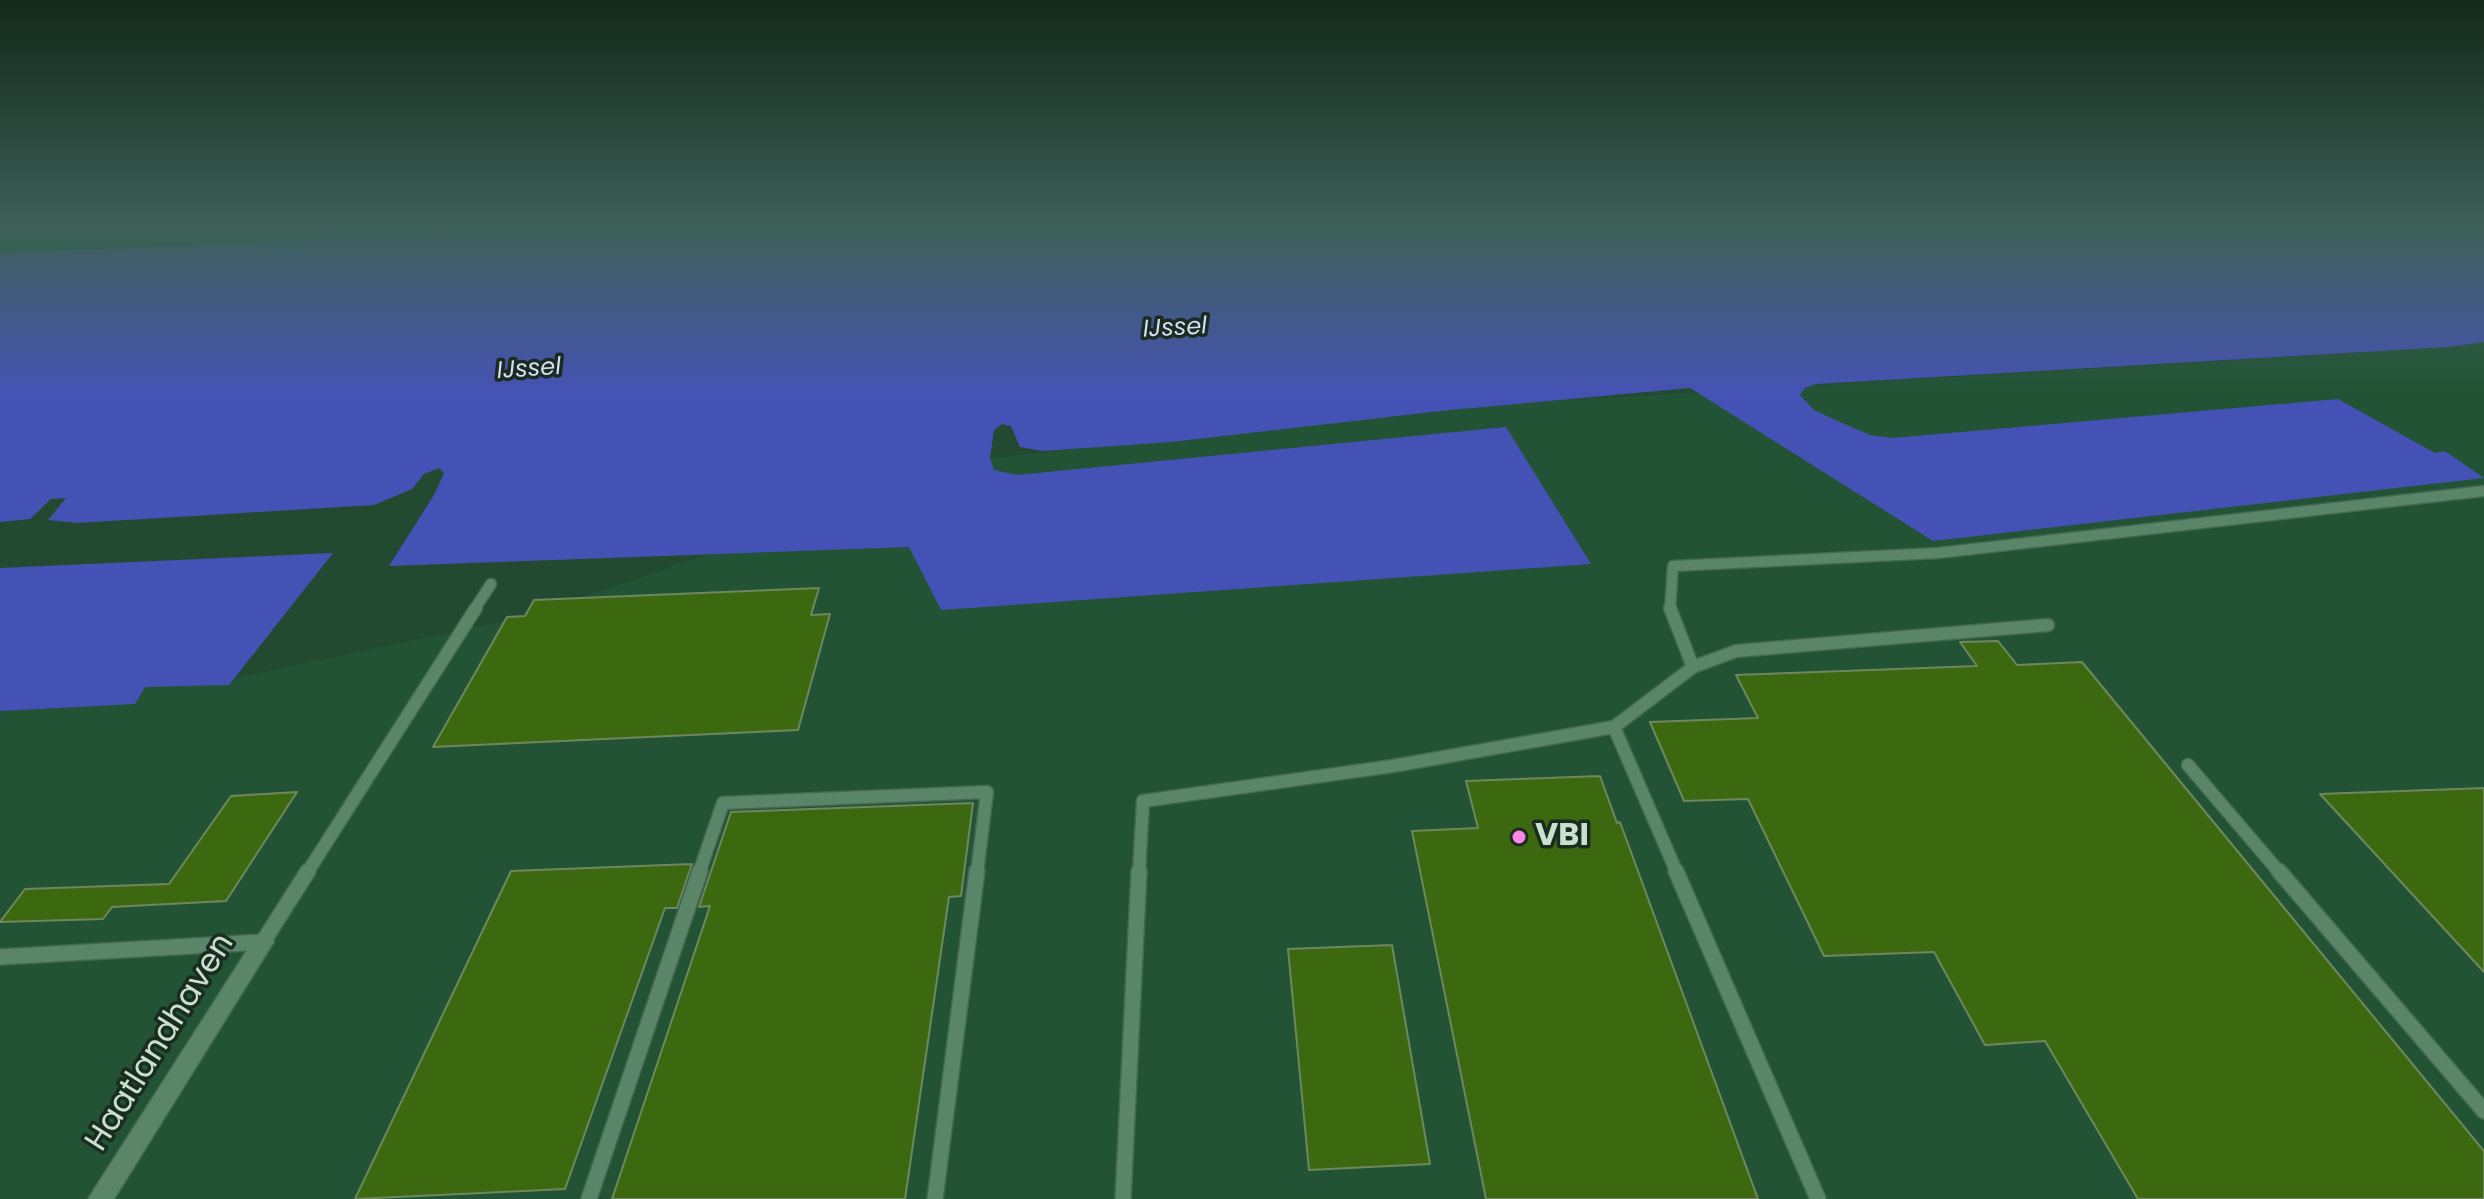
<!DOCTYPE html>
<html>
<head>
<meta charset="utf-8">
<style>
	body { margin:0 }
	canvas { display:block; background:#224a30 }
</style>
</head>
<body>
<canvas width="2484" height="1199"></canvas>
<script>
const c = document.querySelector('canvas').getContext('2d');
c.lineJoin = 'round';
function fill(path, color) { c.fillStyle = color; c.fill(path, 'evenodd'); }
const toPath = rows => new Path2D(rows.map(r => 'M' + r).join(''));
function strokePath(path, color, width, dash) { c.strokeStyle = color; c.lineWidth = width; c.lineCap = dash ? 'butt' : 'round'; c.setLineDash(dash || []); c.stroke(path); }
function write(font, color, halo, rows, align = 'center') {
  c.font = font + ' Poppins,sans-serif'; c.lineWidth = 7; c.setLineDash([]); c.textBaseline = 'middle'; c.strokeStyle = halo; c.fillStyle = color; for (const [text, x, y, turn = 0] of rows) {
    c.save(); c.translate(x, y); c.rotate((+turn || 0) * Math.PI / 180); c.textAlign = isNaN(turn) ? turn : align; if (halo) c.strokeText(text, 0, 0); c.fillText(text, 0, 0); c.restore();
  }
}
fill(toPath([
	[2484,337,2484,1199,0,1199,0,692,222,681,524,617,990,458,1535,402,2374,352]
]), '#225334');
fill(toPath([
	[0,228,612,228,0,262]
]), '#006031');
fill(toPath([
	[496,228,2484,228,2484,342,2449,347,1816,384,1805,388,1800,395,1814,410,1833,419,1870,435,1893,438,2338,399,2435,453,2445,451,2484,478,1933,541,1690,388,1441,411,1171,442,1043,451,1020,447,1011,426,1002,424,994,430,990,458,994,470,1017,475,1506,427,1591,564,941,610,909,547,389,566,434,495,444,473,439,468,424,474,412,489,374,505,77,523,48,520,66,498,51,499,30,519,0,522,0,253,278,242],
	[333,553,229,685,145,687,135,704,0,711,0,568]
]), '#4552b5');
const building = toPath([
	[819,588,811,615,830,614,798,730,433,747,507,617,525,616,534,600,819,588],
	[1998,641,2017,665,2082,662,2484,1151,2484,1199,2138,1199,2045,1041,1985,1045,1934,952,1824,956,1748,799,1684,801,1650,722,1758,718,1736,675,1977,666,1960,642,1998,641],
	[1600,776,1617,823,1620,822,1758,1199,1486,1199,1412,831,1478,828,1466,781,1600,776],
	[2484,788,2484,972,2320,794,2484,788],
	[297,792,226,901,112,907,103,919,0,922,25,889,169,884,231,796,297,792],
	[973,803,961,896,949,897,905,1199,612,1199,710,906,699,907,731,812,973,803],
	[692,864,677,908,665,908,565,1189,355,1199,511,871,692,864],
	[1392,945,1430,1164,1309,1170,1288,949,1392,945]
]);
fill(building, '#3c690f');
strokePath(building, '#6f875f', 2);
const serviceFar2 = toPath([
	[474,610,491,584],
	[1670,610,1673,566,1938,553,2484,491]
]);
const serviceFar1 = toPath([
	[1670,608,1693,667],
	[1614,727,1677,873],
	[2188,765,2280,873],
	[307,873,476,608],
	[699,873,723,803,987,792,977,873],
	[1139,873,1143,801,1393,766,1614,727,1693,667,1736,651,2048,625]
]);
const service = toPath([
	[1676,871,1818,1199],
	[2279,871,2484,1111],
	[0,957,263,942,308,871],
	[589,1199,700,871],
	[935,1199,977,871],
	[1123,1199,1139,871]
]);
const minor = toPath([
	[263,933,270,936,274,942,270,948,114,1199,88,1199,256,936,263,933]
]);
strokePath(serviceFar2, '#436852', 13);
strokePath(serviceFar1, '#436852', 15);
strokePath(service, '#436852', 18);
strokePath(minor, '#436852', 3);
strokePath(serviceFar2, '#5b8568', 10);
strokePath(serviceFar1, '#5b8568', 12);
strokePath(service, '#5b8568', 15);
fill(minor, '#5b8568');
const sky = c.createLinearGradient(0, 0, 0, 396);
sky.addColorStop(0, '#13291a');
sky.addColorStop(0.58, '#3e6059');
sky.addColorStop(1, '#3e605900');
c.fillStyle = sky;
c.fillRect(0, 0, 2484, 396);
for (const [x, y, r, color] of [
	[1519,837,8,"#fa87e7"]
]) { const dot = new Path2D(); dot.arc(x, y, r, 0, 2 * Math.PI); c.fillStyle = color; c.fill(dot); strokePath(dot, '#1a2c20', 3); }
write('italic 24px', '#d5ddf7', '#1a2c20', [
	["IJssel",1175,329,-3],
	["IJssel",529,370,-4]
]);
write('bold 32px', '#cae0cf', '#1a2c20', [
	["VBI",1535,837]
], 'left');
write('32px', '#cae0cf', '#1a2c20', [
	["Haatlandhaven",161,1043,-58]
]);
</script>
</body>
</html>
